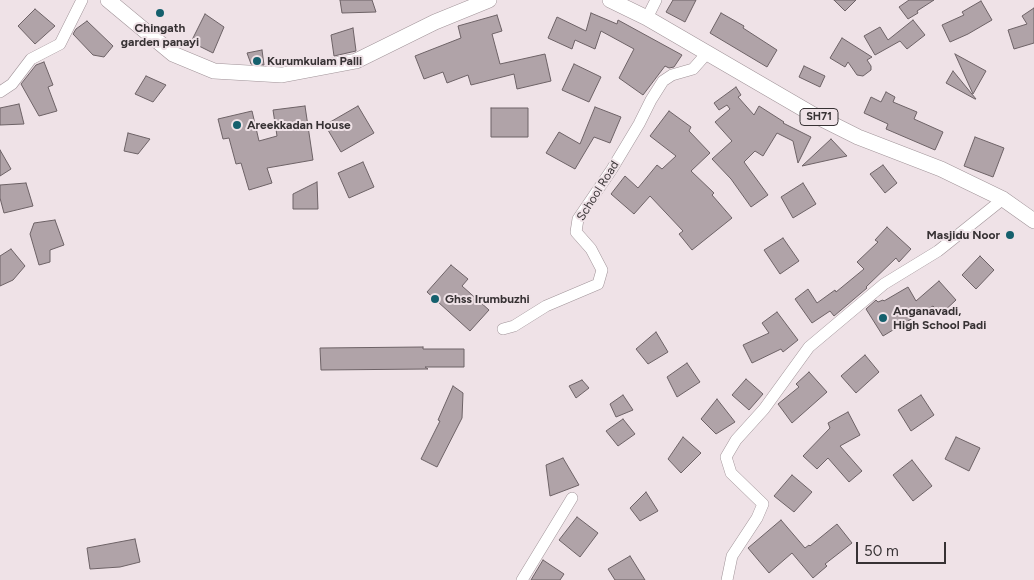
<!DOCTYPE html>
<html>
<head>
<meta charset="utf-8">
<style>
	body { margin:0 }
	#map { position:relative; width:1034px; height:580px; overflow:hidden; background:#efe2e7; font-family:Figtree,sans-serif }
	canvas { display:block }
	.scale { position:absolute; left:856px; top:542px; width:90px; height:22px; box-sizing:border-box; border:2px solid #373234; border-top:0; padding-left:6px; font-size:15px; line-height:18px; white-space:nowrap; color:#373234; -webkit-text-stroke:4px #efe2e7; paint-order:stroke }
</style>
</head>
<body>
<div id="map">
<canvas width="1034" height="580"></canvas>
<div class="scale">50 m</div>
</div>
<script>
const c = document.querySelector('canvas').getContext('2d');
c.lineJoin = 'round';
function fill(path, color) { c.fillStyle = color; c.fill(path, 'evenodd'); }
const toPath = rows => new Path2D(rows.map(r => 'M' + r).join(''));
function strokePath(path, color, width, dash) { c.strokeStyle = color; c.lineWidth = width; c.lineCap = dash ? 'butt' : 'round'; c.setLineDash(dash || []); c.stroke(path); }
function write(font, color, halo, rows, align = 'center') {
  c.font = font + ' Figtree,sans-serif'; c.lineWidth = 4; c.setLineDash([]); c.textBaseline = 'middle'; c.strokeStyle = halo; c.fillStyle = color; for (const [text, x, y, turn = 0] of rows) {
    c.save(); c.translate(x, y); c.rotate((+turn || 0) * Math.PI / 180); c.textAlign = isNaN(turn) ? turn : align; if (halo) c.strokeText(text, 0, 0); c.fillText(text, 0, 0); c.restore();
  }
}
const building = toPath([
	[340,0,372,0,376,12,342,13,340,0],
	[673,0,696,0,685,22,666,12,673,0],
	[834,0,856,0,845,11,834,0],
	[909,0,934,0,917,11,918,13,908,19,899,7,909,0],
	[981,1,992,20,968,34,950,42,942,25,964,15,962,12,981,1],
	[1034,8,1034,43,1014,49,1008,30,1027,24,1022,16,1034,8],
	[35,9,55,26,35,44,18,26,35,9],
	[591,13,617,24,618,20,682,55,674,67,669,68,665,66,643,95,619,78,634,49,601,31,595,49,575,40,572,49,548,38,557,17,586,31,591,13],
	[721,13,744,26,743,28,777,50,767,67,710,33,721,13],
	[205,14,224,27,213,53,191,42,205,14],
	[497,15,502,31,492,34,500,64,545,54,551,81,517,89,514,74,471,85,468,75,447,83,443,72,424,79,415,56,461,38,458,26,497,15],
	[913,20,925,35,907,49,900,41,875,55,864,36,880,27,888,40,913,20],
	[87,21,113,46,104,57,93,55,73,34,76,29,87,21],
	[353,28,356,51,334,56,331,35,353,28],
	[842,38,872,57,867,60,871,66,871,70,863,76,857,75,848,62,845,67,830,58,842,38],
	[262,50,264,65,251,64,247,53,262,50],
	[955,54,986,71,973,94,955,54],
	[44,62,53,85,48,87,57,111,39,116,21,84,36,65,44,62],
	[574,64,601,77,589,102,562,90,574,64],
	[804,66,825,76,820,87,799,77,804,66],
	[953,71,976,99,975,99,946,83,953,71],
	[146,76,166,85,153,102,135,94,146,76],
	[736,87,741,95,738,97,754,115,759,106,784,122,783,123,811,137,798,163,793,141,777,133,763,156,755,151,744,162,768,195,751,207,731,179,712,159,732,141,715,122,730,109,727,105,719,110,714,103,736,87],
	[886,92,895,97,893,102,917,112,914,119,943,132,935,150,886,129,888,124,864,113,871,97,881,102,886,92],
	[19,104,24,124,0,125,0,108,19,104],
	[305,106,313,160,267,168,272,183,249,190,241,163,236,164,229,138,223,139,218,119,252,111,259,141,277,136,273,110,305,106],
	[358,106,374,133,341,152,325,125,358,106],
	[595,107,621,117,610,143,594,137,575,169,546,153,559,132,580,144,595,107],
	[491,108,528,108,528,137,491,137,491,108],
	[669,111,691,127,689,131,710,153,691,171,714,193,712,195,732,218,692,250,679,234,683,231,650,196,634,214,611,194,625,176,638,188,657,165,662,169,676,156,650,136,669,111],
	[128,133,150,139,138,154,124,151,128,133],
	[975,137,1004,148,993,177,964,166,975,137],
	[831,139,847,156,802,166,831,139],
	[0,150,11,169,0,176,0,150],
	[363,162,374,187,349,198,338,173,363,162],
	[883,165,897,183,885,193,870,174,883,165],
	[317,182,318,209,293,209,293,194,317,182],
	[26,183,33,206,4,213,0,198,0,185,26,183],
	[803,183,816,204,793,218,781,197,803,183],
	[55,220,64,245,50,250,50,262,39,265,30,234,34,223,55,220],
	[887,227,911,249,899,262,896,258,866,287,867,288,834,316,830,311,812,323,795,299,808,289,817,303,835,290,836,292,864,269,857,262,878,242,875,240,887,227],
	[783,238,799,261,780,274,764,250,783,238],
	[11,249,25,266,13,280,0,286,0,256,11,249],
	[980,256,994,270,976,289,962,275,980,256],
	[451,265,468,279,462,286,489,310,470,331,427,292,451,265],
	[939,281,956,300,941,314,933,306,883,336,866,309,876,300,878,302,883,300,884,301,908,287,916,301,939,281],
	[777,312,798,340,783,352,781,349,752,363,743,345,769,333,762,323,777,312],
	[656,332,668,352,648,364,636,349,656,332],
	[423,347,423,349,464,349,464,367,425,367,428,369,321,370,320,348,423,347],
	[865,355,879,372,856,393,841,376,865,355],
	[687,363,700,382,677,397,667,377,687,363],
	[809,372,827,392,792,423,778,404,799,387,796,384,809,372],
	[746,379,763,394,749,410,732,395,746,379],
	[582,380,589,388,576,398,569,386,582,380],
	[453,386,463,393,462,418,437,467,421,459,440,421,438,420,453,386],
	[623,395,633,410,616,417,610,404,623,395],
	[921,395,934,415,911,431,898,410,921,395],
	[717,399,735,422,716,434,701,419,717,399],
	[848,412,860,435,840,446,862,471,849,482,828,458,817,469,803,456,830,428,828,423,848,412],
	[623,419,635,434,618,446,606,431,623,419],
	[683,437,701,453,681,473,668,459,683,437],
	[956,437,980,448,969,471,945,459,956,437],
	[563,458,579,485,550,496,546,465,563,458],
	[912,460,932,486,913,501,893,475,912,460],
	[792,475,812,492,794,512,774,496,792,475],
	[646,492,658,511,640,521,630,508,646,492],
	[577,517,598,533,580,557,559,540,577,517],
	[781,520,805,548,809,545,810,546,837,524,852,543,825,564,827,566,813,578,792,553,769,573,748,548,781,520],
	[135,539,140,562,120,567,90,569,87,548,135,539],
	[630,556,645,580,615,580,608,569,630,556],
	[543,560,564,574,560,580,531,580,543,560]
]);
fill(building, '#b0a3a8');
strokePath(building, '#6d6266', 1);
const minor = toPath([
	[647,18,656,0],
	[0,92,12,84,31,59,60,44,82,0],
	[503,329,514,326,546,306,598,284,602,270,591,249,576,232,578,219,612,169,639,124,651,100,663,81,672,75,693,69,708,52],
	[522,580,572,498],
	[727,580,732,556,757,518,763,504,731,473,726,457,736,440,764,409,809,347,884,284,938,251,1003,199]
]);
const major = toPath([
	[108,0,173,54,214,71,282,75,356,61,435,22,489,0],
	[610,0,647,18,812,114,858,137,941,169,1003,199,1034,221]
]);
strokePath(minor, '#a09398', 12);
strokePath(major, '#a09398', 16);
strokePath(minor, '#fff', 11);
strokePath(major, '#fff', 15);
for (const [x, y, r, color] of [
	[160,13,5,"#15606d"],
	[257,61,5,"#15606d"],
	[237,125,5,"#15606d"],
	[1010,235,5,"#15606d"],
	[435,299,5,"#15606d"],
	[883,318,5,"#15606d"]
]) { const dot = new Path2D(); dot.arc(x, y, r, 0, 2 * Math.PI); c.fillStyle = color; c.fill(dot); strokePath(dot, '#efe2e7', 2); }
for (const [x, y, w] of [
	[819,117,38]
]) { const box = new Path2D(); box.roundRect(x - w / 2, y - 8.5, w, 17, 4); c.fillStyle = '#efe2e7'; c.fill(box); strokePath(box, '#373234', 1); }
write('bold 11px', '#373234', null, [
	["SH71",819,117]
]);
write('bold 12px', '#373234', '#efe2e7', [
	["Chingath",160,28,"center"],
	["garden panayi",160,42,"center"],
	["Kurumkulam Palli",267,61],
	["Areekkadan House",247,125],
	["Masjidu Noor",1000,235,"right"],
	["Ghss Irumbuzhi",445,299],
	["Anganavadi,",893,311],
	["High School Padi",893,325]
], 'left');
write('12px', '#373234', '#efe2e7', [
	["School Road",598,191,-58]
]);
</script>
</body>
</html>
